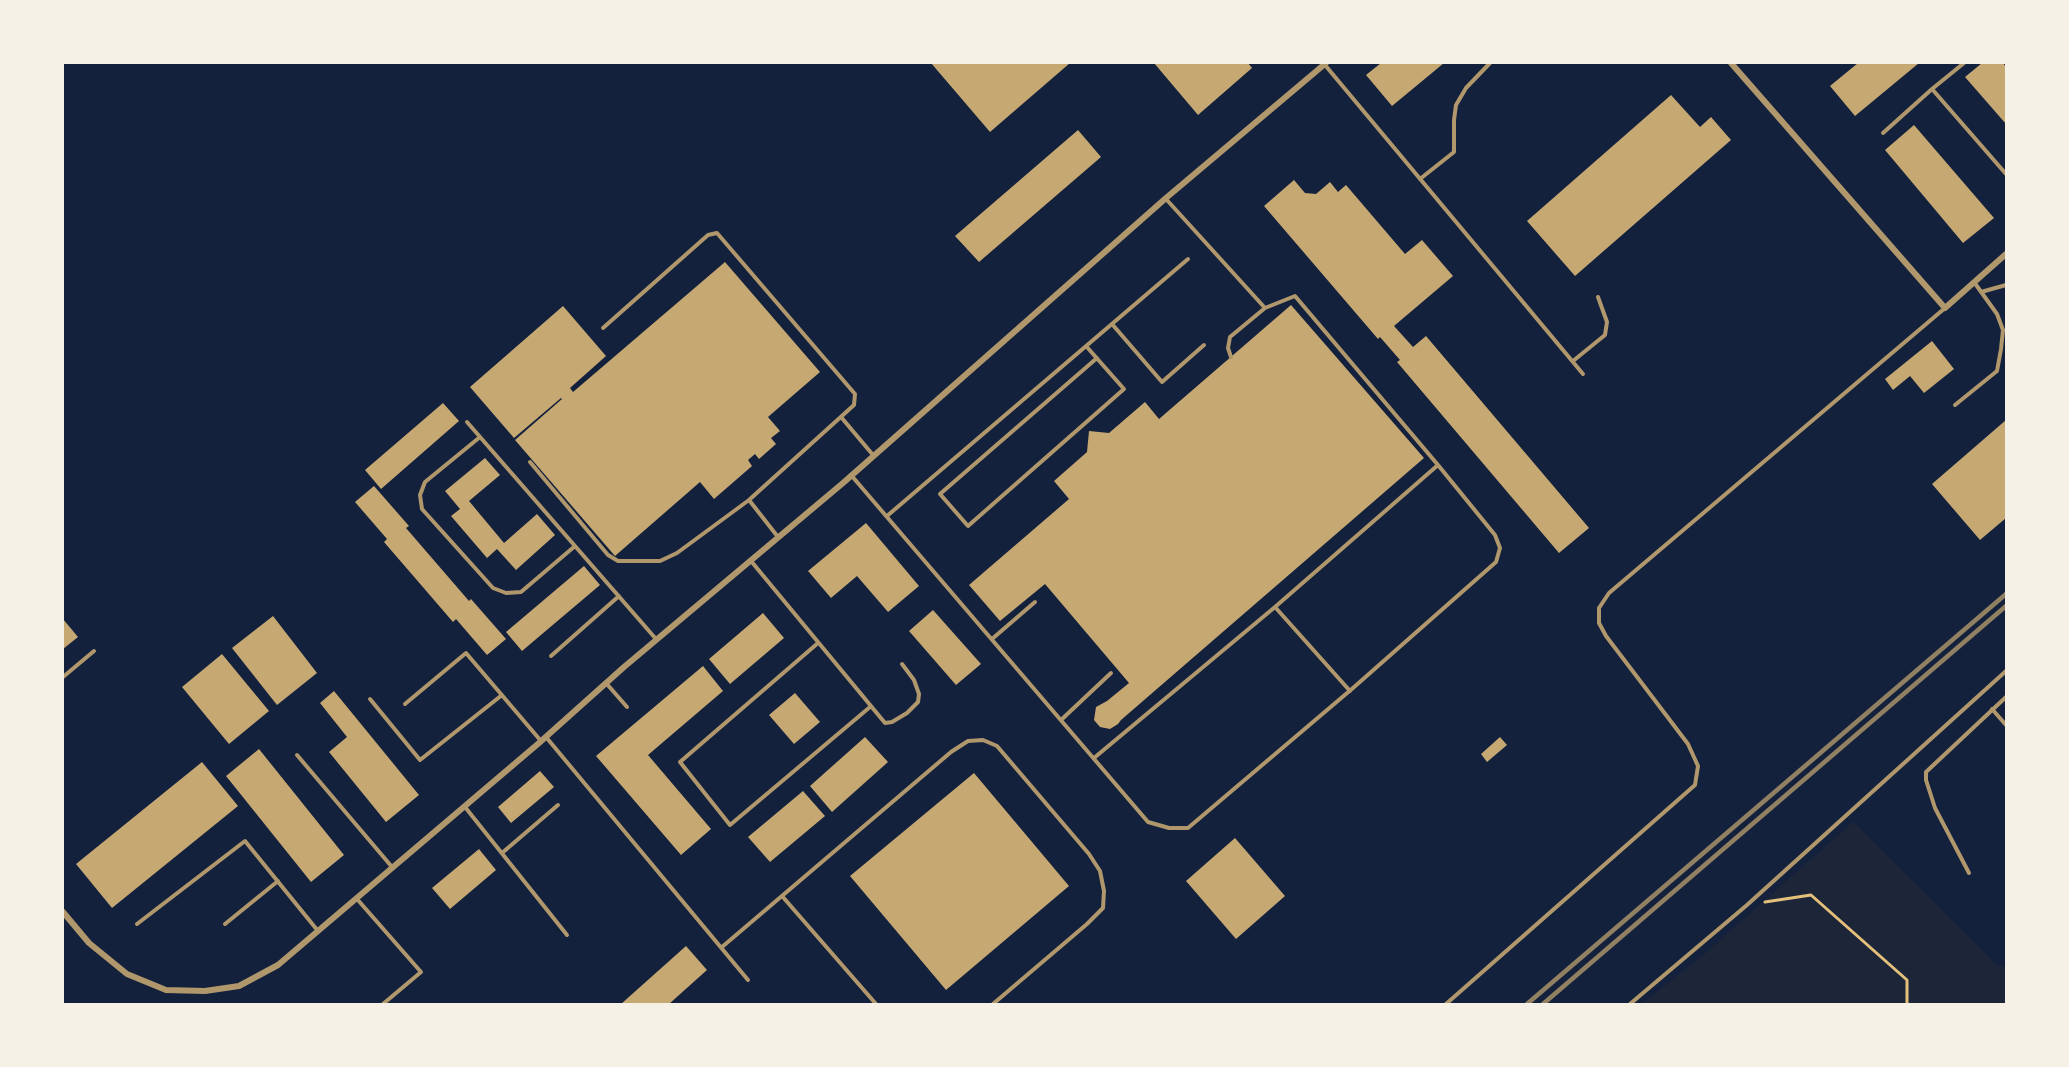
<!DOCTYPE html>
<html>
<head>
<meta charset="utf-8">
<style>
	body { margin:0 }
	#map { position:relative; width:2069px; height:1067px; overflow:hidden; background:#14213d; font-family:"Alegreya Sans",sans-serif }
	canvas { display:block }
	.frame { position:absolute; inset:0; border:64px solid #f6f1e7; pointer-events:none }
</style>
</head>
<body>
<div id="map">
<canvas width="2069" height="1067"></canvas>
<div class="frame"></div>
</div>
<script>
const c = document.querySelector('canvas').getContext('2d');
c.lineJoin = 'round';
function fill(path, color) { c.fillStyle = color; c.fill(path, 'evenodd'); }
const toPath = rows => new Path2D(rows.map(r => 'M' + r).join(''));
function strokePath(path, color, width, dash) { c.strokeStyle = color; c.lineWidth = width; c.lineCap = dash ? 'butt' : 'round'; c.setLineDash(dash || []); c.stroke(path); }
fill(toPath([
	[1853,822,1996,964,2006,967,2006,1004,1642,1004,1702,956]
]), '#1d2539');
fill(toPath([
	[931,63,1070,63,990,132],
	[1154,63,1248,63,1252,68,1198,115],
	[1381,63,1444,63,1392,106,1366,75],
	[1858,63,1919,63,1855,116,1830,86],
	[1982,63,2003,63,2006,67,2006,124,1965,77],
	[1671,95,1700,127,1711,117,1731,140,1575,276,1527,221],
	[1914,125,1994,218,1963,243,1885,150],
	[1078,130,1101,157,979,262,955,236],
	[1294,180,1305,193,1316,194,1330,182,1338,192,1346,185,1405,254,1422,240,1453,276,1394,326,1413,347,1426,336,1589,528,1559,553,1397,362,1400,360,1380,337,1378,339,1264,206],
	[725,262,820,372,768,417,780,431,771,438,776,444,759,459,755,454,748,460,752,466,714,499,700,482,615,556,515,440,562,399,561,398,514,438,470,387,563,306,606,356,570,388,573,392],
	[1291,305,1424,458,1121,720,1118,724,1110,729,1100,727,1094,720,1096,707,1107,701,1129,683,1045,584,1000,621,969,585,1069,499,1054,481,1087,452,1089,431,1109,433,1145,402,1159,419],
	[1932,341,1954,369,1924,393,1910,376,1893,390,1885,379],
	[443,403,459,421,381,489,365,470],
	[2006,420,2006,518,1980,540,1932,484],
	[485,458,500,475,469,501,504,543,537,514,555,535,516,570,497,549,487,558,451,516,460,509,445,491],
	[374,486,409,526,406,528,469,601,471,599,506,639,487,655,456,619,453,622,384,542,387,539,355,502],
	[866,523,919,586,888,612,857,576,831,598,808,571],
	[584,566,600,585,522,651,506,632],
	[933,610,981,664,956,685,909,631],
	[763,613,784,638,730,684,709,659],
	[273,616,317,673,277,705,232,648],
	[63,619,78,637,63,649],
	[222,654,269,711,229,744,182,687],
	[703,666,723,691,648,755,711,829,681,855,596,756],
	[334,691,419,795,386,822,329,752,347,737,320,703],
	[795,693,820,722,794,744,769,715],
	[865,737,888,762,832,812,810,786],
	[1500,737,1507,745,1487,762,1481,754],
	[259,749,344,855,311,882,226,776],
	[202,762,238,806,112,908,76,864],
	[540,771,554,787,511,823,498,807],
	[974,773,1069,886,946,990,850,876],
	[803,791,825,816,770,862,748,837],
	[1235,838,1285,896,1236,939,1186,881],
	[479,849,496,870,450,909,432,888],
	[686,946,707,970,669,1004,621,1004]
]), '#c6a872');
strokePath(toPath([
	[1765,902,1811,895,1907,980,1907,1004]
]), '#e5c07b', 3);
strokePath(toPath([
	[1325,65,1583,374],
	[1932,89,2006,174],
	[1883,133,1932,89,1964,63],
	[1420,179,1454,152,1454,120,1456,105,1466,88,1490,63],
	[1166,199,1265,308,1230,337,1228,348,1231,357],
	[1981,292,2006,285],
	[1112,324,1162,382,1204,345],
	[603,328,708,235,717,233,855,394,854,405,749,500],
	[1086,346,1124,389,968,526,940,494,1097,358],
	[1573,361,1605,335,1607,322,1598,297],
	[1955,405,1997,371,2001,349,2003,330,1997,314,1974,282],
	[841,417,873,455],
	[467,422,656,639],
	[480,437,425,482,420,495,422,509,493,588,506,593,521,592,575,546],
	[530,462,608,555,618,561,660,561,677,553,749,500,778,537],
	[851,475,1148,822,1169,828,1188,828,1353,688,1496,562,1500,548,1495,535,1438,465,1295,296,1265,308],
	[887,516,1188,259],
	[751,561,885,723,892,722,907,713,918,702,919,694,914,680,902,664],
	[1275,607,1350,691],
	[992,639,1035,602],
	[818,643,680,762,730,825,870,707],
	[551,656,619,596],
	[63,677,94,651],
	[606,683,627,707],
	[370,699,420,760,502,695],
	[405,704,466,653,541,741],
	[1992,709,2006,725],
	[1061,720,1111,673],
	[546,737,748,980],
	[297,755,392,867],
	[1094,758,1275,607,1438,465],
	[465,807,567,935],
	[502,853,558,805],
	[1969,873,1935,808,1926,780,1926,772,2006,697],
	[782,896,876,1004],
	[357,899,421,972,383,1004],
	[137,924,245,841,318,931],
	[225,924,278,881],
	[722,947,951,752,968,741,983,740,997,746,1089,854,1100,871,1104,891,1103,908,1087,924,993,1004],
	[1446,1004,1695,785,1698,766,1688,744,1606,636,1599,623,1599,608,1609,593,1945,308],
	[1630,1004,1747,905,2006,671]
]), '#b1986c', 4);
strokePath(toPath([
	[1731,63,1945,308,2006,254],
	[63,912,89,943,127,974,166,990,205,991,239,986,278,965,539,743,624,667,843,483,1166,198,1326,63]
]), '#b1986c', 6);
strokePath(toPath([
	[1527,1004,2006,594],
	[1543,1004,2006,606]
]), '#918062', 4.5);
</script>
</body>
</html>
